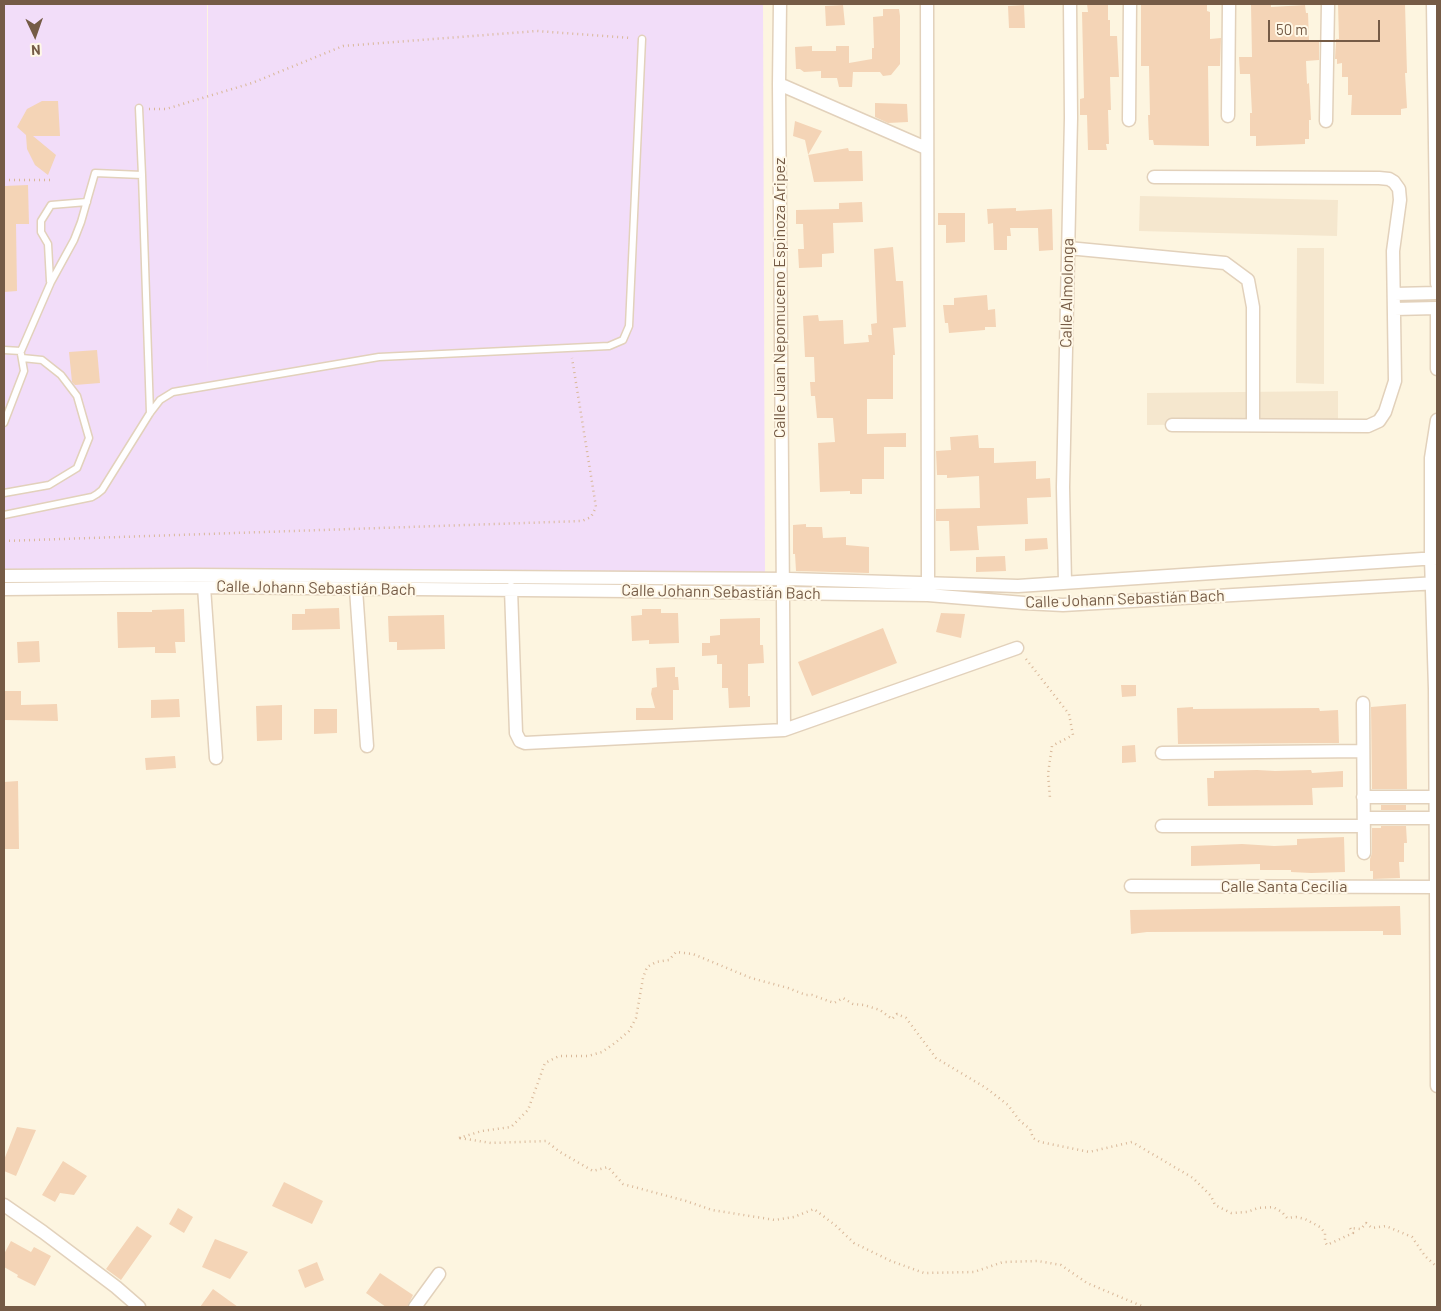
<!DOCTYPE html>
<html>
<head>
<meta charset="utf-8">
<style>
	body { margin:0 }
	#map { position:relative; width:1441px; height:1311px; overflow:hidden; background:#fdf5e0; font-family:Barlow,sans-serif }
	canvas { display:block }
	.frame { position:absolute; inset:0; border:5px solid #755b46; pointer-events:none }
	.north { position:absolute; left:10px; top:10px; width:50px; height:50px; -webkit-text-stroke:4px #fff8e7; paint-order:stroke; rotate:177deg; font-size:14px; font-weight:700; line-height:20px; text-align:center; color:#755b46 }
	.north::after { content:''; display:block; margin:auto; width:18px; height:22px; background:#755b46; clip-path:polygon(50% 0,100% 100%,50% 72%,0 100%) }
	.scale { position:absolute; left:1268px; top:20px; width:112px; height:22px; box-sizing:border-box; border:2px solid #755b46; border-top:0; padding-left:6px; font-size:15px; line-height:18px; white-space:nowrap; color:#755b46; -webkit-text-stroke:4px #fff8e7; paint-order:stroke }
</style>
</head>
<body>
<div id="map">
<canvas width="1441" height="1311"></canvas>
<div class="frame"></div>
<div class="north">N</div>
<div class="scale">50 m</div>
</div>
<script>
const c = document.querySelector('canvas').getContext('2d');
c.lineJoin = 'round';
function fill(path, color) { c.fillStyle = color; c.fill(path, 'evenodd'); }
const toPath = rows => new Path2D(rows.map(r => 'M' + r).join(''));
function strokePath(path, color, width, dash) { c.strokeStyle = color; c.lineWidth = width; c.lineCap = dash ? 'butt' : 'round'; c.setLineDash(dash || []); c.stroke(path); }
function write(font, color, halo, rows, align = 'center') {
  c.font = font + ' Barlow,sans-serif'; c.lineWidth = 4; c.setLineDash([]); c.textBaseline = 'middle'; c.strokeStyle = halo; c.fillStyle = color; for (const [text, x, y, turn = 0] of rows) {
    c.save(); c.translate(x, y); c.rotate((+turn || 0) * Math.PI / 180); c.textAlign = isNaN(turn) ? turn : align; if (halo) c.strokeText(text, 0, 0); c.fillText(text, 0, 0); c.restore();
  }
}
fill(toPath([
	[1140,196,1338,200,1337,236,1139,231],
	[1297,248,1324,248,1324,384,1296,383],
	[1338,391,1338,423,1147,425,1147,393]
]), '#f5e7ce');
fill(toPath([
	[4,4,207,4,207,395,208,4,763,4,765,578,4,576]
]), '#f2ddf9');
fill(toPath([
	[1087,4,1108,4,1108,20,1110,20,1110,36,1117,36,1119,77,1110,77,1111,110,1108,110,1109,144,1106,144,1107,150,1088,150,1087,115,1080,115,1080,99,1084,98,1082,12,1088,12],
	[1141,4,1207,4,1207,11,1210,12,1210,39,1221,38,1220,66,1208,66,1209,146,1154,145,1153,140,1149,140,1148,115,1150,115,1149,66,1141,66],
	[1338,4,1405,4,1407,73,1405,73,1407,108,1401,109,1401,115,1351,115,1352,95,1348,95,1348,77,1342,77,1342,63,1337,64,1337,59,1335,59,1336,39,1339,39],
	[843,5,845,25,826,26,825,6],
	[1024,5,1025,28,1009,28,1008,6],
	[1251,5,1271,5,1271,7,1305,5,1306,13,1308,13,1309,40,1319,40,1319,60,1306,61,1307,84,1309,83,1311,120,1309,120,1309,139,1305,139,1305,144,1256,146,1256,136,1250,136,1250,113,1252,113,1250,74,1240,74,1239,57,1252,57],
	[883,9,899,9,900,16,900,64,891,75,883,76,880,72,853,72,852,87,839,87,837,78,821,78,821,71,804,72,800,69,796,69,795,47,812,46,812,51,836,51,836,46,849,46,849,63,872,59,872,48,874,48,873,17,883,16],
	[42,101,58,101,60,136,33,136,56,155,48,175,35,165,27,149,26,135,17,127,27,109],
	[875,103,907,104,908,122,888,123,875,117],
	[795,121,822,131,808,155,848,148,849,151,862,151,863,181,814,182,805,140,793,136],
	[28,185,29,224,16,224,17,291,4,292,4,186],
	[862,202,863,222,833,223,834,253,822,254,822,267,799,268,798,249,804,249,803,224,796,224,796,210,839,209,839,203],
	[1016,208,1016,211,1052,209,1053,250,1039,251,1038,228,1010,228,1011,236,1007,236,1007,250,994,250,993,223,988,224,987,209],
	[938,213,965,213,965,242,946,243,946,225,938,225],
	[893,247,896,281,903,281,906,327,893,328,895,355,893,355,893,399,867,399,867,434,906,433,906,447,884,447,884,479,862,479,862,494,850,494,850,491,820,492,818,443,835,442,833,418,817,418,815,396,811,396,810,382,815,382,814,357,805,357,803,316,818,315,819,321,843,320,844,344,869,342,868,335,872,335,871,324,877,323,874,249],
	[987,295,988,310,995,309,996,327,985,327,985,330,949,333,948,323,945,323,943,305,954,305,954,298],
	[97,350,100,383,75,385,72,382,69,352],
	[978,435,979,448,994,448,994,463,1036,461,1036,479,1050,478,1051,497,1027,498,1028,524,977,526,979,550,950,551,949,521,936,521,936,509,980,508,979,476,947,478,947,475,937,475,936,451,951,450,950,437],
	[806,524,806,527,822,527,823,538,846,537,846,545,869,547,869,573,796,571,795,554,793,554,793,525],
	[1047,538,1048,549,1025,551,1025,539],
	[1005,556,1006,571,976,572,976,557],
	[339,608,340,629,292,630,292,614,305,614,305,609],
	[184,609,185,642,175,642,176,653,155,653,155,647,118,648,117,612,152,612,152,610],
	[642,609,661,609,661,613,678,613,679,643,649,644,649,640,632,641,631,616,642,615],
	[941,613,965,614,961,638,936,632],
	[444,615,445,649,397,650,397,642,389,642,388,616],
	[760,618,760,645,763,645,764,663,748,664,748,696,750,696,750,707,729,708,728,688,722,688,722,664,717,664,717,655,702,656,702,643,710,643,710,636,720,635,720,619],
	[883,628,897,663,812,696,798,662],
	[39,641,40,662,18,663,17,642],
	[675,667,675,677,678,677,679,690,673,690,673,720,636,720,636,708,655,708,651,694,652,688,657,687,656,668],
	[1121,685,1136,685,1136,696,1122,697],
	[4,691,21,691,21,705,57,704,58,721,4,720],
	[179,699,180,717,151,718,151,700],
	[1406,704,1407,789,1372,789,1371,707],
	[282,705,282,740,257,741,256,706],
	[1193,707,1193,709,1319,708,1320,711,1338,710,1339,743,1178,744,1177,708],
	[314,709,337,709,337,733,314,734],
	[1135,745,1136,762,1122,763,1122,746],
	[175,756,176,768,146,770,145,758],
	[1257,770,1275,771,1311,770,1312,773,1343,771,1343,787,1312,788,1313,805,1208,806,1207,778,1214,778,1214,771],
	[18,781,19,849,4,849,4,782],
	[1381,805,1406,805,1406,810,1381,810],
	[1381,826,1406,826,1407,843,1404,843,1404,862,1399,862,1400,878,1373,879,1373,871,1370,871,1370,859,1372,853,1372,828,1381,828],
	[1344,837,1345,872,1311,873,1291,872,1291,870,1260,870,1260,864,1191,866,1191,846,1242,844,1274,846,1297,845,1297,839],
	[1400,906,1401,935,1383,935,1383,931,1367,931,1147,932,1131,934,1130,910],
	[17,1127,36,1130,16,1176,4,1171,4,1160],
	[63,1161,87,1176,74,1195,60,1193,55,1202,42,1195],
	[284,1182,323,1201,312,1224,272,1206],
	[178,1208,193,1217,184,1233,169,1224],
	[137,1226,152,1236,121,1280,106,1269],
	[215,1239,248,1252,230,1279,202,1267],
	[11,1241,31,1252,34,1247,51,1256,35,1286,17,1277,18,1275,4,1267,4,1254],
	[317,1262,324,1280,305,1288,298,1270],
	[380,1273,413,1295,407,1307,386,1307,366,1293],
	[213,1289,238,1307,200,1307]
]), '#f4d4b6');
const lane = toPath([
	[142,175,150,413],
	[50,281,48,244,41,232,41,221,51,205,87,202],
	[4,350,21,351,51,282,74,240,81,222,95,173,142,175,139,108],
	[4,423,24,371,21,354],
	[4,493,49,485,77,468,89,438,77,396,61,375,42,360,22,358],
	[4,515,92,497,97,494,102,490,150,413,160,400,173,392,379,357,609,346,623,340,629,326,642,39]
]);
const street = toPath([
	[780,4,779,84,784,730],
	[927,4,928,583],
	[1433,4,1437,284],
	[779,84,926,148],
	[1228,116,1229,4],
	[1129,120,1130,4],
	[1326,121,1328,4],
	[1154,177,1379,178,1389,179,1394,182,1399,189,1400,200,1393,251,1395,381,1385,412,1379,421,1368,426,1172,425],
	[1068,248,1225,263,1248,280,1253,307,1253,425],
	[1394,294,1437,293],
	[1394,309,1437,308],
	[1437,309,1437,369],
	[1437,420,1431,458,1431,558,1435,689,1437,1086],
	[4,576,193,575,790,579,1018,586,1437,558],
	[1065,583,1063,487,1071,118,1070,4],
	[204,587,216,758],
	[4,589,204,587,629,591,928,595,1024,603,1063,605,1437,583],
	[356,589,367,746],
	[511,589,516,733,520,741,525,743,784,730,1017,648],
	[1363,703,1364,853],
	[1162,753,1363,751],
	[1363,797,1436,797],
	[1364,818,1436,818],
	[1162,826,1363,826],
	[1131,886,1437,887],
	[4,1205,43,1232,116,1287,139,1307],
	[415,1307,439,1274]
]);
strokePath(lane, '#e2d1bb', 9);
strokePath(street, '#e2d1bb', 15);
strokePath(toPath([
	[149,109,166,109,252,83,343,46,537,31,631,38],
	[4,180,51,180],
	[4,541,582,521,591,517,596,507,572,358],
	[1026,659,1069,714,1073,735,1052,746,1048,774,1050,798],
	[459,1138,482,1131,511,1127,528,1110,545,1063,559,1056,588,1056,602,1052,615,1043,629,1031,636,1018,643,978,647,967,656,962,669,960,676,952,693,954,751,978,788,988,806,995,812,995,834,1003,843,998,853,1004,864,1005,880,1010,892,1019,897,1014,906,1018,936,1058,986,1088,1008,1105,1020,1121,1030,1129,1033,1138,1040,1142,1089,1152,1132,1142,1193,1178,1211,1196,1215,1205,1231,1213,1247,1212,1258,1208,1273,1207,1282,1212,1287,1218,1296,1217,1305,1219,1320,1227,1325,1233,1325,1242,1327,1245,1353,1233,1350,1228,1361,1229,1366,1223,1372,1228,1386,1226,1412,1237,1425,1256,1437,1267],
	[460,1138,491,1143,546,1141,560,1152,593,1171,608,1167,623,1184,686,1201,712,1210,775,1220,794,1217,814,1209,835,1225,854,1243,891,1261,924,1273,974,1272,1003,1262,1038,1261,1061,1265,1087,1283,1144,1307]
]), '#d9b899', 2.5, [1, 4]);
strokePath(lane, '#fff', 6);
strokePath(street, '#fff', 12);
write('16px', '#755b46', '#fff8e7', [
	["Calle Almolonga",1067,293,-89],
	["Calle Juan Nepomuceno Espinoza Aripez",780,298,-90],
	["Calle Johann Sebastián Bach",316,588,1],
	["Calle Johann Sebastián Bach",721,592,1],
	["Calle Johann Sebastián Bach",1125,599,-2],
	["Calle Santa Cecilia",1284,887]
]);
</script>
</body>
</html>
